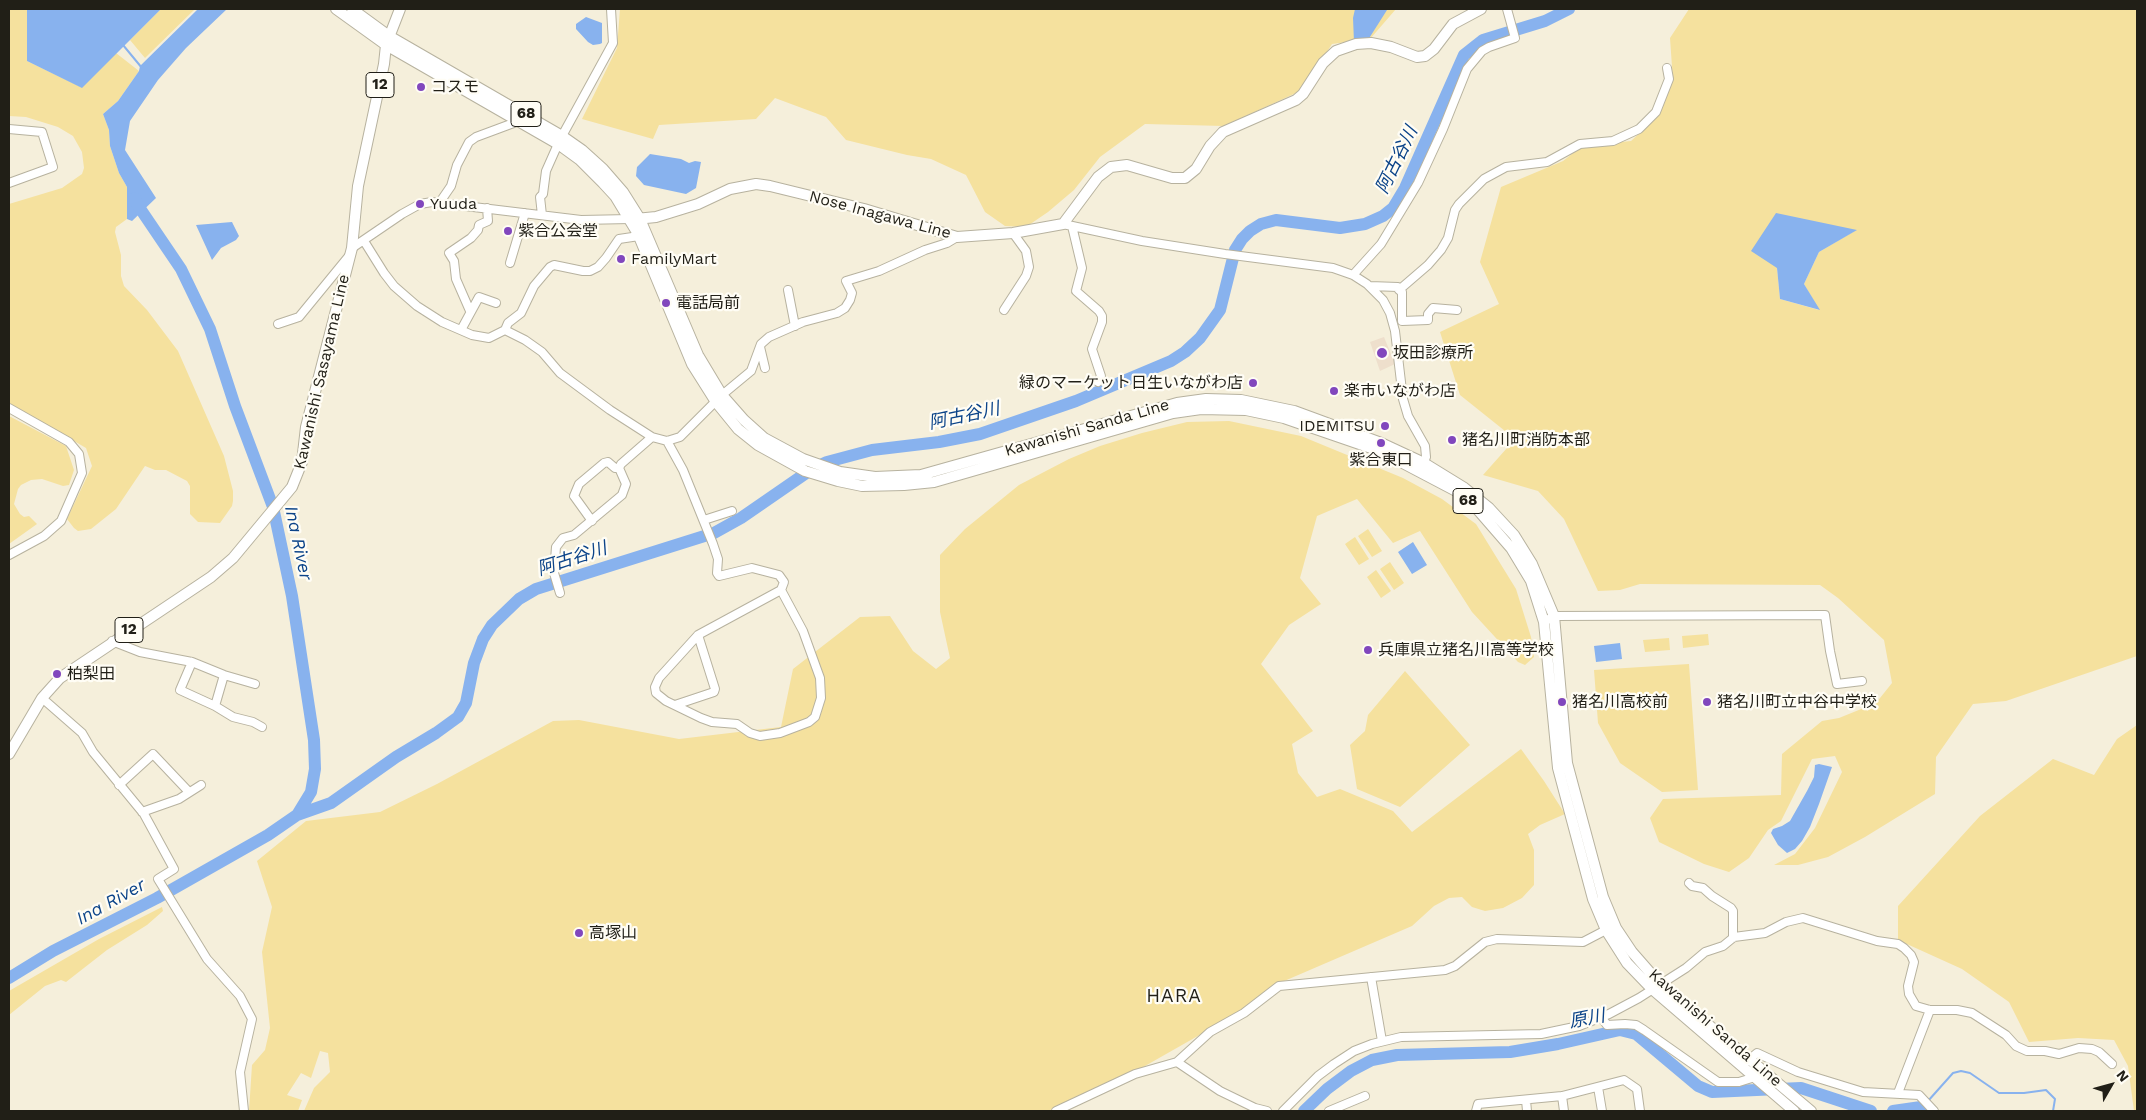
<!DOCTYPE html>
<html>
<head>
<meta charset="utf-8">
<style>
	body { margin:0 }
	#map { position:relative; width:2146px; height:1120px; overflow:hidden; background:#f5efdb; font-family:"Work Sans",sans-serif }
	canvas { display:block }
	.frame { position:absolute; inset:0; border:10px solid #211f17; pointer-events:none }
	.north { position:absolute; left:2086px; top:1060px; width:50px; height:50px; -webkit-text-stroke:4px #fffdf5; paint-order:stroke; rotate:52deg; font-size:14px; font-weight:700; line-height:20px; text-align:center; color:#211f17 }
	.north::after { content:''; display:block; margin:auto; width:18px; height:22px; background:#211f17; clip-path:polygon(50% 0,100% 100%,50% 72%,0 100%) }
</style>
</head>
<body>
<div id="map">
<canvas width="2146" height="1120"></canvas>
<div class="frame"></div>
<div class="north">N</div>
</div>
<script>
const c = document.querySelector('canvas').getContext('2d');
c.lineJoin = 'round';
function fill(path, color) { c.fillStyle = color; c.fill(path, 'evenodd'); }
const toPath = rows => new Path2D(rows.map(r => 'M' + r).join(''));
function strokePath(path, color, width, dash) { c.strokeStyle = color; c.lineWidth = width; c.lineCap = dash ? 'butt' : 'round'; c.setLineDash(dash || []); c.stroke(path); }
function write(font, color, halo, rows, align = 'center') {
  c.font = font + ' "Work Sans","Noto Sans JP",sans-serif'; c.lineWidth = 4.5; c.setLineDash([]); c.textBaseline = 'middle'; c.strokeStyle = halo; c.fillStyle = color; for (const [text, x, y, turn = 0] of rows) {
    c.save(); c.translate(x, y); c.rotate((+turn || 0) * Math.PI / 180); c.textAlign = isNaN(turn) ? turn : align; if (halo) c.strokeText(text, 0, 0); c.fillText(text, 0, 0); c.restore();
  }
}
fill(toPath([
	[1384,337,1395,364,1380,371,1370,342]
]), '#eedfcc');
fill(toPath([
	[9,9,27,9,27,61,81,87,116,53,139,71,118,101,103,114,109,130,110,146,119,173,127,187,127,219,116,227,115,232,121,255,121,276,124,286,147,310,178,351,224,456,233,491,233,501,232,506,220,523,198,522,190,514,190,486,187,481,166,470,155,470,145,466,116,509,91,529,78,531,74,528,67,519,92,466,86,448,9,403,9,204,62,188,82,174,84,168,82,152,73,136,58,127,26,117,9,116],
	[161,9,195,9,145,58,130,40],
	[620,9,1396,9,1370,39,1332,44,1306,84,1296,93,1224,126,1145,124,1100,157,1074,190,1048,212,1026,227,1005,226,985,212,966,175,931,159,907,155,846,140,826,117,775,98,756,119,659,125,653,139,582,119,617,48],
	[1689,9,2137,9,2137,656,2006,701,1973,704,1936,757,1935,794,1865,837,1828,857,1798,865,1774,865,1795,854,1815,828,1842,772,1835,756,1812,759,1781,821,1768,830,1749,858,1729,872,1704,864,1659,842,1650,818,1663,799,1781,795,1782,754,1822,721,1839,718,1876,703,1892,683,1884,640,1838,598,1820,585,1640,584,1620,590,1598,591,1564,519,1538,491,1483,475,1515,439,1460,395,1440,332,1499,304,1480,262,1501,187,1563,161,1582,146,1631,141,1658,116,1673,81,1670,38],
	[1856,230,1819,252,1804,284,1819,310,1780,299,1777,268],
	[9,416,66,446,74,470,69,485,63,486,42,479,31,480,21,485,18,489,14,504,20,514,24,517,29,516,37,524,9,544],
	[1229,421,1301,436,1403,478,1442,499,1476,524,1516,589,1531,637,1534,657,1525,665,1518,662,1472,612,1420,531,1393,543,1357,499,1317,516,1300,578,1321,604,1289,625,1261,664,1313,731,1292,744,1298,773,1317,797,1340,789,1393,811,1412,832,1521,749,1544,781,1565,814,1540,825,1528,834,1534,850,1534,885,1522,898,1503,908,1485,911,1472,907,1462,897,1449,898,1434,906,1412,926,1275,985,1240,1012,1138,1070,1048,1111,304,1111,314,1088,330,1072,328,1053,320,1051,311,1078,301,1073,287,1095,302,1100,298,1111,249,1111,252,1065,265,1050,270,1028,262,952,272,907,257,861,306,821,380,812,437,784,553,721,579,720,679,739,781,727,793,669,860,617,890,616,913,651,936,669,950,658,940,612,940,555,965,529,1019,485,1069,459,1100,446,1142,433,1187,422],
	[1368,529,1382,551,1372,557,1358,536],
	[1355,537,1369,559,1359,565,1345,544],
	[1390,562,1404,583,1394,590,1380,569],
	[1376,570,1391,591,1381,598,1367,577],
	[1708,634,1709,645,1683,648,1682,636],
	[1669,638,1670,650,1645,652,1643,640],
	[1689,664,1698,790,1662,792,1620,763,1598,723,1594,670],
	[1405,671,1470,745,1400,807,1357,789,1350,745,1365,731,1368,715],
	[2137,725,2137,1111,2134,1111,2128,1066,2114,1040,2078,1038,2029,1042,2009,1002,1962,969,1898,940,1898,906,1980,816,2053,759,2094,775,2117,739],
	[162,907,163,911,147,925,107,950,66,982,61,980,45,986,9,1015,9,991,99,939]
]), '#f5e19e');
fill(toPath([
	[27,9,161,9,82,88,27,61],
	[198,9,227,9,186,48,158,80,130,121,125,150,156,198,132,221,127,219,127,187,119,173,110,146,109,130,103,114,118,101,139,71,140,66],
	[1355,9,1387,10,1368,40,1354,42,1353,18],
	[586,17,602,23,602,43,600,44,593,45,588,42,576,29,576,24],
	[650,154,681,159,689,163,695,161,701,162,696,188,686,194,644,185,636,176,637,167],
	[1776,213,1857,230,1819,252,1804,284,1820,310,1780,299,1777,268,1751,251],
	[232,222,239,236,236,240,221,248,212,260,196,225],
	[1413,542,1427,565,1412,574,1398,552],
	[1620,643,1622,659,1596,662,1594,646],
	[1819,764,1832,767,1819,804,1810,827,1802,841,1795,849,1787,853,1778,845,1771,833,1773,829,1782,826,1790,821,1807,791,1814,777,1815,765]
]), '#88b2ee');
strokePath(toPath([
	[123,45,142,68],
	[1928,1101,1953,1073,1961,1071,1970,1073,1999,1093,2024,1093,2046,1090,2055,1099,2053,1111],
	[1924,1104,1921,1107,1926,1111]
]), '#88b2ee', 2);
strokePath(toPath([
	[297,815,331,803,396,757,436,733,458,717,466,703,474,663,483,639,492,625,519,599,536,589,714,533,741,518,812,469,827,462,872,450,939,442,980,434,1076,401,1171,361,1185,352,1200,338,1220,310,1235,250,1242,239,1250,231,1261,224,1276,220,1340,228,1365,224,1383,216,1393,208,1405,188,1464,55,1483,40,1545,21,1569,9],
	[9,978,53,951,157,898,268,835,297,815,311,792,315,769,314,740,292,596,273,507,235,406,210,329,181,269,137,204,135,198],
	[1304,1111,1327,1089,1351,1071,1372,1060,1397,1055,1510,1052,1558,1044,1620,1030,1636,1034,1698,1086,1712,1092,1801,1088,1871,1111],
	[1893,1111,1921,1107]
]), '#88b2ee', 12);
const minor = toPath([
	[9,129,42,132,53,167,9,183],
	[562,136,613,43,611,9],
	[440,202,451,186,457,165,469,142,476,137,519,121],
	[542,215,540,197,543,194,546,171,558,144],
	[1063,224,1142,241,1225,254,1333,268,1353,275,1367,284,1383,300,1390,313,1395,331,1403,399,1408,416,1425,446,1426,457,1422,468],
	[1072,226,1082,268,1076,291,1099,311,1102,316,1102,322,1092,349,1101,376,1098,382],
	[364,241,384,273,394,286,417,306,442,322,472,335,489,338,505,330,525,340,542,352,560,373,610,410,652,437,667,441,680,437,722,395,751,371,761,344,769,337,803,322,837,313,845,308,850,300,852,293,846,281,879,271,925,250,947,243,957,237],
	[352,248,402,214,420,204,432,202,581,220,630,219],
	[510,263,525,213],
	[1353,275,1381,244,1418,183,1443,129,1467,69,1482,51,1489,47,1515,38,1507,9],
	[1370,286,1398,287,1402,292,1402,321,1428,320,1428,314,1433,308,1457,310],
	[788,290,795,326],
	[1399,290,1428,265,1441,250,1448,238,1455,210,1459,204,1484,179,1506,167,1547,162,1580,144,1613,141,1639,129,1656,112,1669,79,1667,68],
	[1004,310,1026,276,1029,267,1026,251,1013,233],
	[470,311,456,279,454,261,449,253,471,238,478,230,479,225,488,221,487,208],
	[278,324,299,317,349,256],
	[461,330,479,297,496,303],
	[505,330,508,323,521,313,534,286,550,267,554,265,583,271,590,271,598,267,606,258,619,239,639,236],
	[760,347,765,368],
	[9,408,69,442,79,454,82,473,61,521,44,536,9,555],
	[667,441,683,470,713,544,718,559,717,573,719,576,752,568,779,575,784,582,781,590,698,635,659,678,655,687,656,693,666,701,701,718,712,722,737,724,750,733,760,736,780,733,809,722,815,717,821,698,820,678,803,631,781,590],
	[704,520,732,511],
	[592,521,574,496,579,484,604,463,608,462,615,468,619,468],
	[560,593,554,573,556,547,563,538,574,535,622,495,626,484,619,468,621,464,652,437],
	[1544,622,1554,616,1825,615,1830,651,1837,684,1862,681],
	[112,641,140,652,192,662,224,675,255,684],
	[192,662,180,690,215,706,233,717,253,722,262,727],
	[42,698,82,733,93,752,144,814,174,869,158,879,207,959,240,996,252,1019,240,1072,244,1111],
	[675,705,714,692,715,689,698,635],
	[215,706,224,675],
	[119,785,153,754,189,792],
	[142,812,179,799,201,785],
	[1689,883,1692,886,1703,888,1712,896,1731,908,1733,911,1733,938],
	[1371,977,1382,1041],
	[1601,1017,1607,1025,1625,1024,1636,1025,1644,1030,1718,1082,1739,1082,1755,1077],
	[1177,1062,1220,1091,1255,1108,1267,1111],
	[1746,1062,1757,1053,1798,1072,1863,1092,1919,1095,1934,1111],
	[1598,1087,1602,1111],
	[1898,1093,1930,1010],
	[1562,1096,1564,1111],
	[1526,1100,1527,1111],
	[1056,1111,1135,1074,1177,1062,1210,1032,1244,1013,1279,986,1445,970,1455,966,1485,942,1497,939,1583,942,1606,930],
	[1283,1111,1318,1076,1334,1064,1354,1051,1372,1044,1401,1037,1541,1034,1579,1026,1609,1014,1639,998,1686,968,1705,952,1723,946,1734,937,1765,933,1786,922,1803,918,1877,941,1898,944,1904,948,1911,955,1914,962,1908,986,1909,994,1916,1006,1930,1010,1957,1010,1972,1013,2006,1035,2016,1046,2027,1051,2045,1051,2059,1054,2079,1048,2092,1049,2099,1052,2112,1064],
	[1329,1111,1365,1096],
	[1476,1111,1478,1104,1562,1096,1624,1080,1637,1089,1640,1111]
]);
const major = toPath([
	[336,9,386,45,558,144,580,160,603,183,615,196,638,234,692,364,716,402,738,429,758,445,805,471,838,481,862,486,904,485,934,482,1173,413,1201,409,1246,410,1284,418,1380,451,1458,492,1478,510,1511,548,1531,581,1544,622,1558,768,1593,899,1606,930,1627,963,1652,989,1794,1111],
	[352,9,389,36,562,136,582,150,603,169,623,192,640,219,698,355,722,395,744,420,764,438,803,459,840,472,875,477,921,475,1177,403,1206,399,1241,400,1294,411,1381,443,1424,463,1463,487,1489,508,1514,535,1532,564,1554,616,1567,763,1603,897,1616,928,1632,952,1660,984,1811,1111],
	[636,219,656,217,698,204,730,189,756,184,770,186,864,209,957,237,1013,233,1063,224,1098,177,1111,167,1127,165,1172,178,1185,178,1196,169,1210,146,1223,132,1296,100,1303,94,1323,63,1336,51,1356,44,1371,43,1391,47,1417,57,1425,56,1434,49,1453,24,1481,9],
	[9,754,42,698,60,678,211,577,233,558,292,487,302,462,306,427,352,248,358,186,384,64,386,45,400,9]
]);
strokePath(minor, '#b7b29f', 10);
strokePath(major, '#b7b29f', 12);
strokePath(minor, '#fff', 8);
strokePath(major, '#fff', 10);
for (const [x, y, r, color] of [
	[421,87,5,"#8147bd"],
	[420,204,5,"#8147bd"],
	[508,231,5,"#8147bd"],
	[621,259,5,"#8147bd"],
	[666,303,5,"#8147bd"],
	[1382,353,6,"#8147bd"],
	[1253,383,5,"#8147bd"],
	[1334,391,5,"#8147bd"],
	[1385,426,5,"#8147bd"],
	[1452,440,5,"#8147bd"],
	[1381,443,5,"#8147bd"],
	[1368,650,5,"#8147bd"],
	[57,674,5,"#8147bd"],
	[1562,702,5,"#8147bd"],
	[1707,702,5,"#8147bd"],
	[579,933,5,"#8147bd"]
]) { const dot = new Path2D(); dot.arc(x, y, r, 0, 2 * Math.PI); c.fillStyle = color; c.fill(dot); strokePath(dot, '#fffdf5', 2); }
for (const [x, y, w] of [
	[380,85,28],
	[526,114,30],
	[1468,501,30],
	[129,630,28]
]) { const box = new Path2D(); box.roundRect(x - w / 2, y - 12.5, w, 25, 4); c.fillStyle = '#fffdf5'; c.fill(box); strokePath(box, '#211f17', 1); }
write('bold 15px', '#211f17', null, [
	["12",380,85],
	["68",526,114],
	["68",1468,501],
	["12",129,630]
]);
write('16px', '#211f17', '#fffdf5', [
	["コスモ",431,87],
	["Yuuda",430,204],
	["紫合公会堂",518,231],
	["FamilyMart",631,259],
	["電話局前",676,303],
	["坂田診療所",1393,353],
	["緑のマーケット日生いながわ店",1243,383,"right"],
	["楽市いながわ店",1344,391],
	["IDEMITSU",1375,426,"right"],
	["猪名川町消防本部",1462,440],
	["紫合東口",1381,460,"center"],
	["兵庫県立猪名川高等学校",1378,650],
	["柏梨田",67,674],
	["猪名川高校前",1572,702],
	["猪名川町立中谷中学校",1717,702],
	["高塚山",589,933]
], 'left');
write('16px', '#211f17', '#fffdf5', [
	["Nose Inagawa Line",880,215,15],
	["Kawanishi Sasayama Line",322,372,-77],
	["Kawanishi Sanda Line",1087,428,-16],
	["Kawanishi Sanda Line",1715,1028,41]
]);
write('italic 18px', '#0c4489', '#fffdf5', [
	["阿古谷川",1397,160,-64],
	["阿古谷川",964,416,-12],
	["Ina River",298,543,78],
	["阿古谷川",572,559,-18],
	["Ina River",111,902,-29],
	["原川",1587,1019,-11]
]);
c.letterSpacing = '1px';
write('19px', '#211f17', '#fffdf5', [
	["HARA",1174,996]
]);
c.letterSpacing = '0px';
</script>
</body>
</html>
